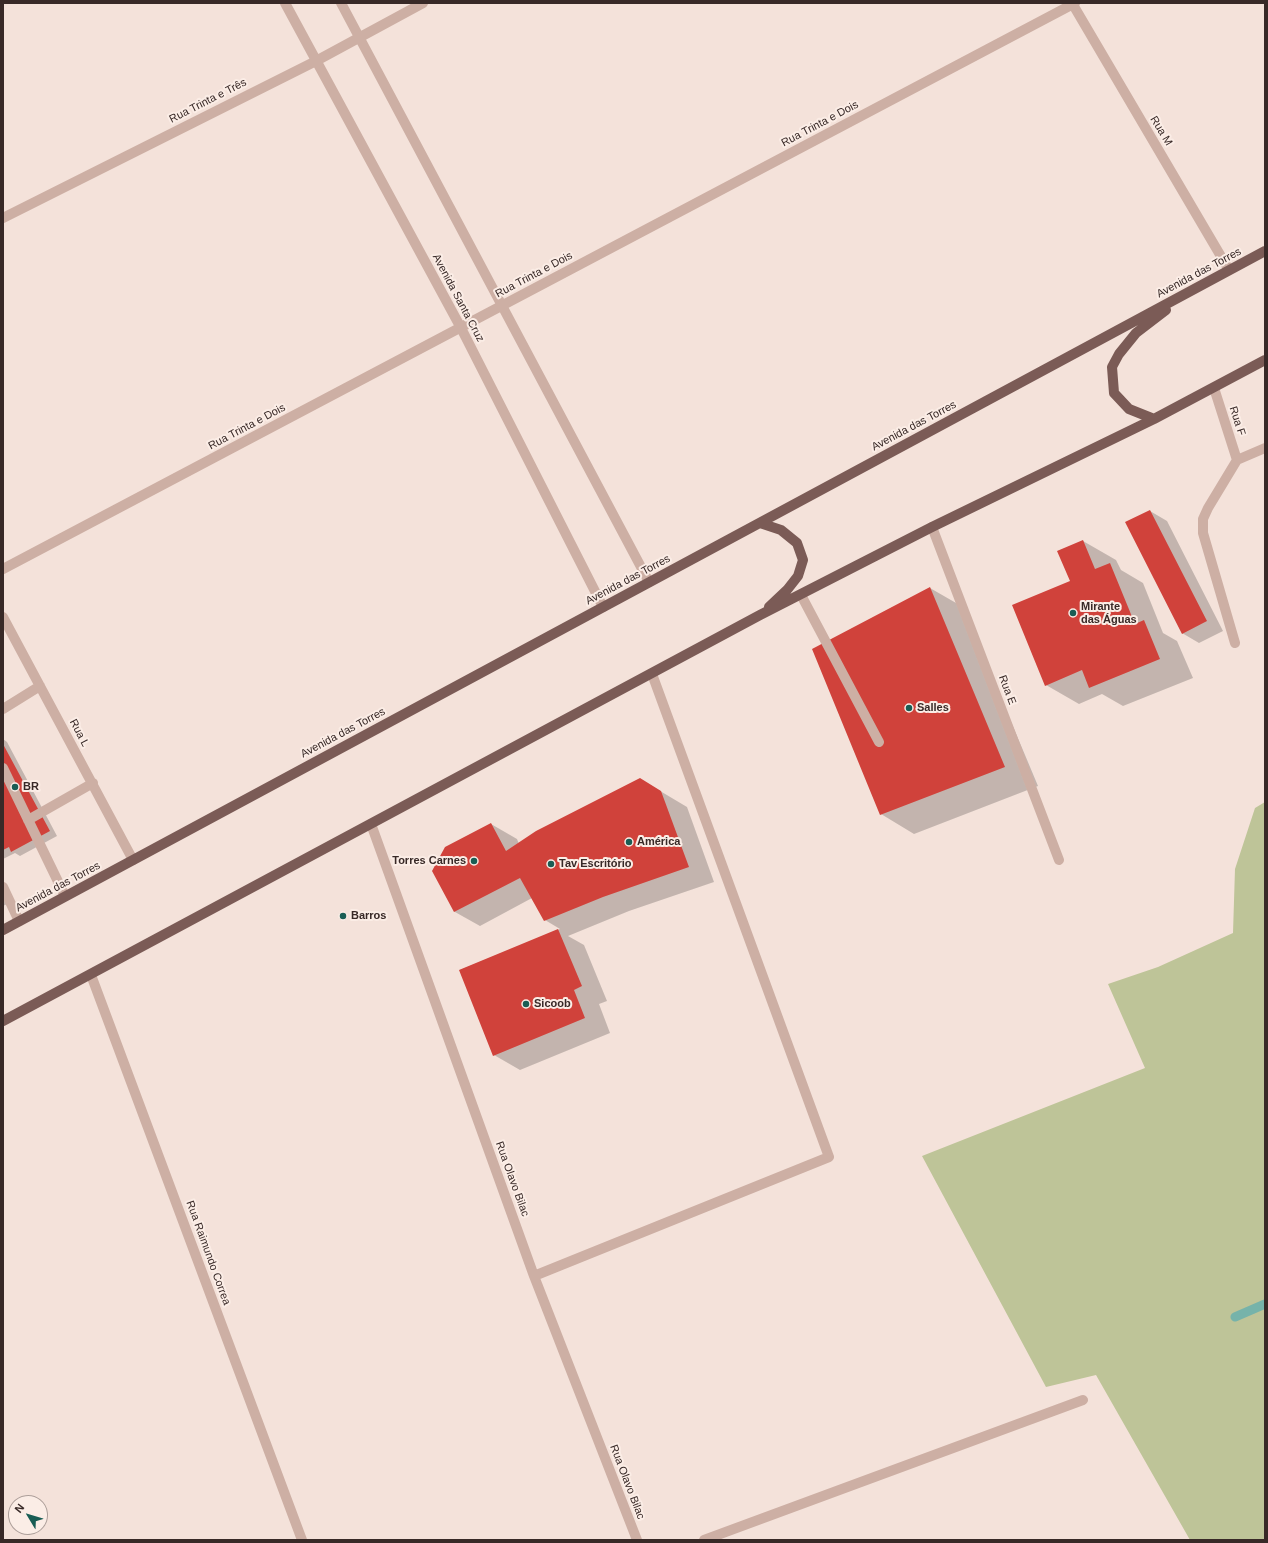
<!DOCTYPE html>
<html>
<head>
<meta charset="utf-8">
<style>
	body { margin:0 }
	#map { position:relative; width:1268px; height:1543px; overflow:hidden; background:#f4e2da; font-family:Helvetica,sans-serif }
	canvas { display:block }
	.frame { position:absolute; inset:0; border:4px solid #382927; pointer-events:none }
	.north { position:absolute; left:8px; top:1495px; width:40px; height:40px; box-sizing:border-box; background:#fbede6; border:1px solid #ad9f9a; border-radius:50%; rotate:308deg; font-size:11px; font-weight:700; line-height:16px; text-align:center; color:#382927 }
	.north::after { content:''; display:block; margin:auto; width:14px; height:18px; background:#195d54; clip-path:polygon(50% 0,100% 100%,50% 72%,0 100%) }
</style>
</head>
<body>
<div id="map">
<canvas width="1268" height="1543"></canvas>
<div class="frame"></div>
<div class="north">N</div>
</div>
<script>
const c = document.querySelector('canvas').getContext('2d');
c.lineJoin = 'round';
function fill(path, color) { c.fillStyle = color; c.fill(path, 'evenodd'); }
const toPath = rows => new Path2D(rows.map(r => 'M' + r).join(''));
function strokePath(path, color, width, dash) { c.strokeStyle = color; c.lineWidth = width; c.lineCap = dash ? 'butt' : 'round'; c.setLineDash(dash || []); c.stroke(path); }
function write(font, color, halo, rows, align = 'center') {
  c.font = font + ' Helvetica,sans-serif'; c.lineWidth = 4; c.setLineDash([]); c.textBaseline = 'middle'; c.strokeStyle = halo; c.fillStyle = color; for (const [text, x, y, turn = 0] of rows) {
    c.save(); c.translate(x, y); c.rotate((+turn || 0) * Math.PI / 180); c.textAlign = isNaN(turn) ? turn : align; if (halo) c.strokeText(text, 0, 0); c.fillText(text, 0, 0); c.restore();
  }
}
fill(toPath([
	[1265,802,1265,1540,1190,1540,1096,1375,1046,1387,922,1156,1145,1068,1108,984,1158,967,1233,933,1235,869,1255,808]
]), '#bec498');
fill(toPath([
	[1150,511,1167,521,1223,631,1199,643,1182,633],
	[1083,541,1116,560,1121,570,1143,583,1163,633,1177,641,1193,678,1123,706,1102,694,1079,704,1046,685,1071,582,1058,551],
	[930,588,963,607,1038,786,914,834,881,814],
	[3,739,7,742,57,836,20,856,15,853,3,859],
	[640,779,687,807,714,882,629,911,568,936,584,945,607,1001,599,1004,610,1033,520,1070,494,1055,460,970,560,929,545,920,532,898,480,926,455,912,434,871,491,824,517,839,519,844],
	[3,892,9,903,3,906]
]), '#0003');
strokePath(toPath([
	[1235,1317,1265,1304]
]), '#76b3aa', 9);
fill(toPath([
	[1150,510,1207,621,1182,634,1125,522],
	[1083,540,1095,569,1110,563,1135,624,1144,620,1160,659,1089,688,1082,670,1045,686,1012,605,1070,581,1057,551],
	[930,587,1005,767,880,815,812,649],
	[3,744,50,831,11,852,9,847,3,850],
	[640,778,661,791,689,867,603,897,544,921,520,878,454,912,432,871,445,847,491,823,506,851,536,831],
	[558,929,582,986,574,990,585,1018,493,1056,459,970]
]), '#d0423b');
strokePath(toPath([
	[285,3,461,328,603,607],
	[341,3,649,582],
	[1072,3,1229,270],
	[3,218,316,61,423,3],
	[1214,388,1237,460],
	[932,527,1059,860],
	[3,569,1075,3],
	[801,595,879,742],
	[3,617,133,860],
	[1235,643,1203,533,1203,519,1208,508,1237,460,1265,448],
	[3,709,40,686],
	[3,768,65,896],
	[28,820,93,783],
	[371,824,534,1276,637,1540],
	[3,887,19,921],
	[91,975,302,1540],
	[534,1276,829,1157,652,674],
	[704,1540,1083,1400]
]), '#cdafa4', 10);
strokePath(toPath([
	[1154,419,1129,409,1114,393,1112,367,1119,354,1136,333,1166,310],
	[760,523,781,530,797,543,803,560,798,576,787,590,769,607],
	[3,930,1265,251],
	[3,1021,760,615,932,527,1154,419,1265,360]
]), '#7b5b56', 10);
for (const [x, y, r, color] of [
	[1073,613,4,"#195d54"],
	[909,708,4,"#195d54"],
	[15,787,4,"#195d54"],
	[629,842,4,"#195d54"],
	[474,861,4,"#195d54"],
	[551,864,4,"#195d54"],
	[343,916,4,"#195d54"],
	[526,1004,4,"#195d54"]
]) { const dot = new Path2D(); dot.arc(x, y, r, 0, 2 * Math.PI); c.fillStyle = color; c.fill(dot); strokePath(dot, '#fbede6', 1.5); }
write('11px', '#382927', '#fbede6', [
	["Rua Trinta e Três",208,101,-27],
	["Rua Trinta e Dois",820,124,-28],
	["Rua M",1161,131,59],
	["Avenida das Torres",1199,273,-28],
	["Rua Trinta e Dois",534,275,-28],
	["Avenida Santa Cruz",458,298,62],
	["Rua F",1237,421,72],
	["Avenida das Torres",914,426,-28],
	["Rua Trinta e Dois",247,427,-28],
	["Avenida das Torres",628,580,-28],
	["Rua E",1007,690,69],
	["Rua L",79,733,62],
	["Avenida das Torres",343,733,-28],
	["Avenida das Torres",58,887,-28],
	["Rua Olavo Bilac",512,1179,70],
	["Rua Raimundo Correa",208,1253,70],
	["Rua Olavo Bilac",627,1482,69]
]);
write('bold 11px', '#382927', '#fbede6', [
	["Mirante",1081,607],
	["das Águas",1081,620],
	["Salles",917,708],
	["BR",23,787],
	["América",637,842],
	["Torres Carnes",466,861,"right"],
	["Tav Escritório",559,864],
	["Barros",351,916],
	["Sicoob",534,1004]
], 'left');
</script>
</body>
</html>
